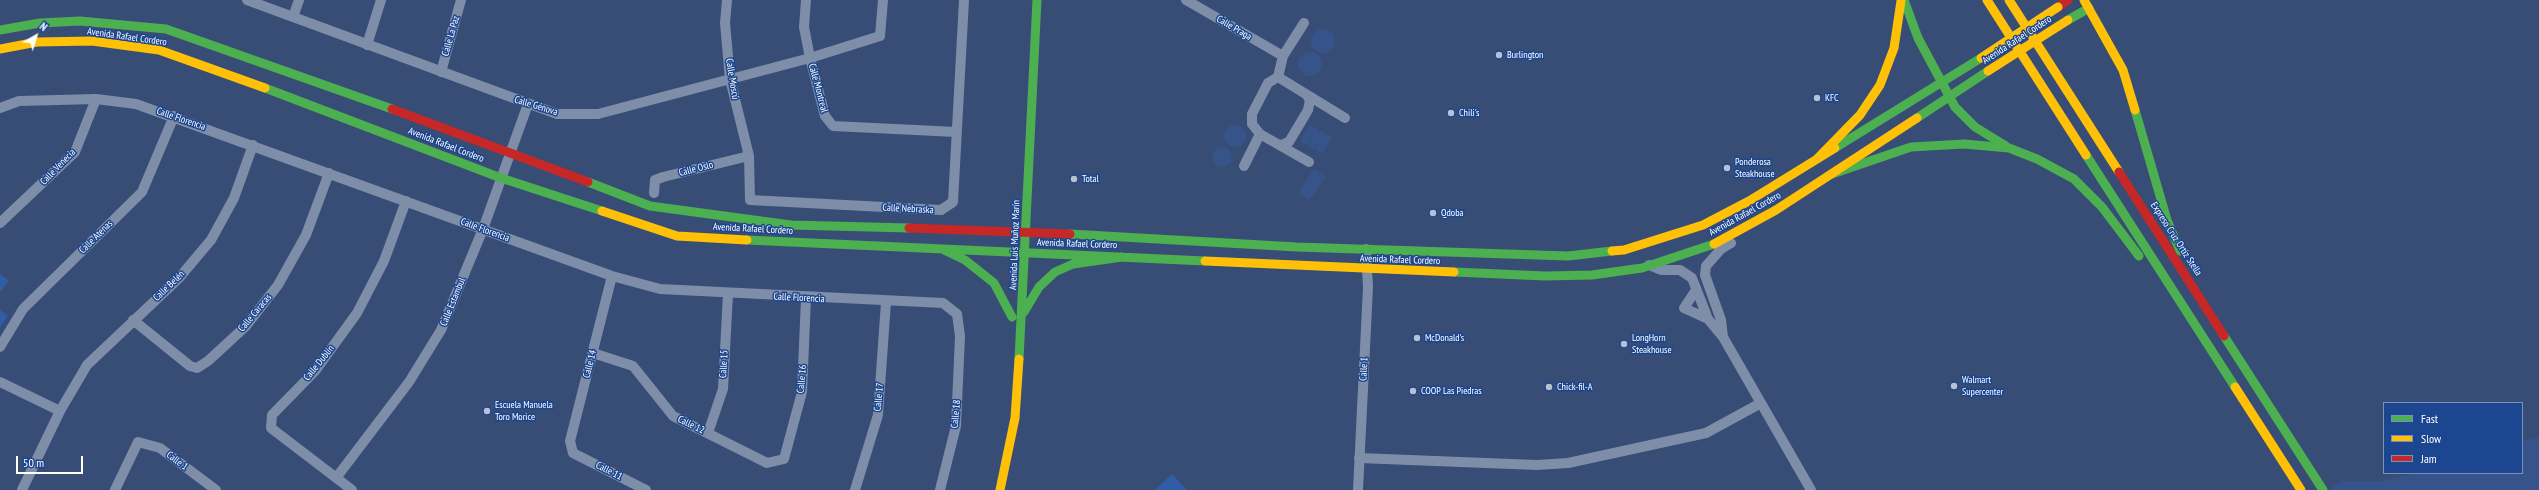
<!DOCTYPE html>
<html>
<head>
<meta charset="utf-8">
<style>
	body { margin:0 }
	#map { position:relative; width:2539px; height:490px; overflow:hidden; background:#374d75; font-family:"PT Sans Narrow",sans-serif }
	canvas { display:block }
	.legend { position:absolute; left:2383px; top:402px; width:140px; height:72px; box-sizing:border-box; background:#1c4690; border:1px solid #7790bc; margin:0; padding:5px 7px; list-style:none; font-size:12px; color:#fff }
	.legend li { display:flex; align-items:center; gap:8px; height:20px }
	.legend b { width:20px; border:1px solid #7790bc }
	.north { position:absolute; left:16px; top:16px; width:40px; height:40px; -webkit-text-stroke:3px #1c4690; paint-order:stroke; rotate:39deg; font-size:11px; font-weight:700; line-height:16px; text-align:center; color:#fff }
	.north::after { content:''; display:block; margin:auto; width:14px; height:18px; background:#fff; clip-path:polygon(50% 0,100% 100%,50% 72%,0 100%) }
	.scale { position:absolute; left:16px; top:456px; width:67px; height:18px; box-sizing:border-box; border:2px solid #fff; border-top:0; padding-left:5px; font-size:12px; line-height:14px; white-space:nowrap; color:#fff; -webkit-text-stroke:3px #1c4690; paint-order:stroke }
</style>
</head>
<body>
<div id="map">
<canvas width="2539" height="490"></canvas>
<ul class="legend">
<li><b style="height:5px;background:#4caf50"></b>Fast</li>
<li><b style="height:5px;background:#ffc107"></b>Slow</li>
<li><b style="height:5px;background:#c62828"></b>Jam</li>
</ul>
<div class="north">N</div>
<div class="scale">50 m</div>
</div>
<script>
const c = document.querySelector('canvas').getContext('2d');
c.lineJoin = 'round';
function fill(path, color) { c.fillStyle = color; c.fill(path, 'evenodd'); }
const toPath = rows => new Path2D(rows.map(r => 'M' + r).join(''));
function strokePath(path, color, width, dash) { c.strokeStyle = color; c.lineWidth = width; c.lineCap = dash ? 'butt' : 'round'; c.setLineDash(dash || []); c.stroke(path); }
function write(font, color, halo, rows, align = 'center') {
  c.font = font + ' "PT Sans Narrow",sans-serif'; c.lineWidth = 3; c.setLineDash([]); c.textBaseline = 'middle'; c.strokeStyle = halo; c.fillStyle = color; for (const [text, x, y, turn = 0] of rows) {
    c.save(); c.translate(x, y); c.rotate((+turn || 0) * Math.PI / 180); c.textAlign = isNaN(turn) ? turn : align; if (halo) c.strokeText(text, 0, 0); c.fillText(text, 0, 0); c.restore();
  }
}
fill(toPath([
	[0,274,9,281,0,292],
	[0,310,8,316,0,327],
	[1172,474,1187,490,1155,490]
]), '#305da6');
fill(toPath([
	'1311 41a12 12 0 1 1 24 0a12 12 0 1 1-24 0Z',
	'1298 64a12 12 0 1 1 24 0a12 12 0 1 1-24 0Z',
	[1310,124,1312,127,1317,128,1317,130,1318,129,1320,132,1322,131,1324,134,1328,135,1328,136,1332,137,1322,154,1316,150,1323,136,1315,150,1308,146,1315,131,1307,145,1300,141],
	'1224 136a11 11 0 1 1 22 0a11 11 0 1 1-22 0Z',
	'1212 157a10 10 0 1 1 20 0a10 10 0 1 1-20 0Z',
	[1314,169,1326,177,1309,200,1298,193],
	[2539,438,2539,490,2329,490,2342,481,2384,481,2414,473,2522,473,2522,441]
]), '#37548a');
strokePath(toPath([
	[247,0,557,114,598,114,810,58,880,36,883,0],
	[727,0,725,23,730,79,749,156,750,200,941,210,953,202,964,0],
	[806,0,804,27,810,58,825,116,833,126,956,132],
	[1186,0,1283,56],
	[293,17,299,0],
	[1304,23,1283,56,1278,77,1268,83,1252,114,1252,124,1260,134,1309,162],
	[367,45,381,0],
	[441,72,461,0],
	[1278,77,1345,118],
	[0,108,19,101,96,99,136,104,612,276,660,289,943,303,957,314,960,336,956,426,940,490],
	[1281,145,1289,142,1308,110,1310,100,1306,94],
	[1244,166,1260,134],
	[654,193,655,180,663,177,749,156],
	[0,223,75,152,96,99],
	[1649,265,1661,270,1680,270,1692,278,1708,319,1723,337,1811,490],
	[612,276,570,441,573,453,646,490],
	[1696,290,1684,308,1708,319],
	[133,320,190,366,197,368,208,361,246,326,278,285,306,235,329,173],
	[1723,337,1721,320,1705,275,1706,266,1721,249,1731,243],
	[0,347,23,309,142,192,174,116],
	[593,353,633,366,673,416,767,463,784,459,802,392,806,298],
	[0,382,60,411],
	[708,433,723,389,728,293],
	[1359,458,1537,465,1568,463,1706,433,1761,403],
	[336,478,409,382,441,330,483,229,528,104],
	[22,490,60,411,87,365,179,278,211,240,234,198,253,145],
	[115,490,138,442,160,448,216,490],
	[352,490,271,428,272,415,315,371,357,313,384,261,406,201],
	[855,490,878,415,886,302],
	[1358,490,1368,287,1366,249]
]), '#7e8ea8', 10);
strokePath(toPath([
	[1904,0,1918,38,1955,107,1975,127,2006,146],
	[2068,20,2089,8],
	[0,30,40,23,80,21,166,29,392,109],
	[265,88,501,178,602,211],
	[2135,110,2167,220,2180,251],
	[1917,118,1988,71],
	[1835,148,1981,58],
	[2086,155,2235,387],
	[1832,174,1911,147,1964,144,2009,148,2037,159,2074,179,2102,207,2139,256],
	[588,182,650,206,791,225,909,228],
	[1070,234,1297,247,1568,256,1612,251],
	[747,240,1205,261],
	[944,250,965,260,994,283,1012,317],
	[1454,272,1545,276,1592,275,1642,268,1714,244],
	[1024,312,1039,287,1055,272,1073,264,1122,257],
	[2224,336,2323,490],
	[1019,359,1037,0]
]), '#4caf50', 9);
strokePath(toPath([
	[1987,0,2086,155],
	[2009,0,2119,172],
	[2084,0,2123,70,2135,110],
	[0,49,37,42,92,41,159,50,265,88],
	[1817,159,1860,115,1880,85,1894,48,1901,1],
	[602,211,677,236,747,240],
	[1714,244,1776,210,1917,118],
	[1612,251,1624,250,1703,225,1749,201,1835,148],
	[1205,261,1454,272],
	[2235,387,2301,490],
	[1000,490,1015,418,1019,359]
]), '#ffc107', 9);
strokePath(toPath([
	[2058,7,2068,0],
	[392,109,588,182],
	[2119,172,2224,336],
	[909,228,1070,234]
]), '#c62828', 9);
strokePath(toPath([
	[1981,58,2058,7],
	[1988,71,2068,20]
]), '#ffc107', 9);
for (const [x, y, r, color] of [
	[1499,55,4,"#b9c1cf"],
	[1817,98,4,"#b9c1cf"],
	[1451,113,4,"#b9c1cf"],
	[1727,168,4,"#b9c1cf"],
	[1074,179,4,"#b9c1cf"],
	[1433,213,4,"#b9c1cf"],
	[1417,338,4,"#b9c1cf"],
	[1624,344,4,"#b9c1cf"],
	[1954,386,4,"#b9c1cf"],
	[1549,387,4,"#b9c1cf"],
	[1413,391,4,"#b9c1cf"],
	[487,411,4,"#b9c1cf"]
]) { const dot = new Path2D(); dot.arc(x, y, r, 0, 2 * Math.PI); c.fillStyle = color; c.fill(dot); strokePath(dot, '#1c4690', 1.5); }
write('10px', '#fff', '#1c4690', [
	["Calle Praga",1234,28,30],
	["Calle La Paz",451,36,-74],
	["Avenida Rafael Cordero",127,37,8],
	["Avenida Rafael Cordero",2017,40,-33],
	["Calle Moscú",732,79,81],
	["Calle Montreal",818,88,75],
	["Calle Génova",536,106,17],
	["Calle Florencia",181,119,19],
	["Avenida Rafael Cordero",446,145,21],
	["Calle Venecia",58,167,-46],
	["Calle Oslo",696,169,-14],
	["Calle Nebraska",908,209,3],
	["Avenida Rafael Cordero",1745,214,-29],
	["Avenida Rafael Cordero",753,229,3],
	["Calle Florencia",485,230,20],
	["Calle Atenas",96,237,-45],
	["Expreso Cruz Ortiz Stella",2176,239,57],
	["Avenida Rafael Cordero",1077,244,2],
	["Avenida Luis Muñoz Marín",1015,245,-88],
	["Avenida Rafael Cordero",1400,260,2],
	["Calle Belén",169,286,-44],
	["Calle Florencia",799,298,3],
	["Calle Estambul",453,302,-68],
	["Calle Caracas",255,313,-50],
	["Calle Dublín",319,363,-51],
	["Calle 14",590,364,-76],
	["Calle 15",724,364,-87],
	["Calle 1",1364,369,-87],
	["Calle 16",802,379,-85],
	["Calle 17",879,397,-85],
	["Calle 18",956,414,-85],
	["Calle 12",691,425,26],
	["Calle 1",177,461,37],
	["Calle 11",609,471,27]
]);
write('10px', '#fff', '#1c4690', [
	["Burlington",1507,55],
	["KFC",1825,98],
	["Chili's",1459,113],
	["Ponderosa",1735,162],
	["Steakhouse",1735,174],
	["Total",1082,179],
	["Qdoba",1441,213],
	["McDonald's",1425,338],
	["LongHorn",1632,338],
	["Steakhouse",1632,350],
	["Walmart",1962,380],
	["Supercenter",1962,392],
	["Chick-fil-A",1557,387],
	["COOP Las Piedras",1421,391],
	["Escuela Manuela",495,405],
	["Toro Morice",495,417]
], 'left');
</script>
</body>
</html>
